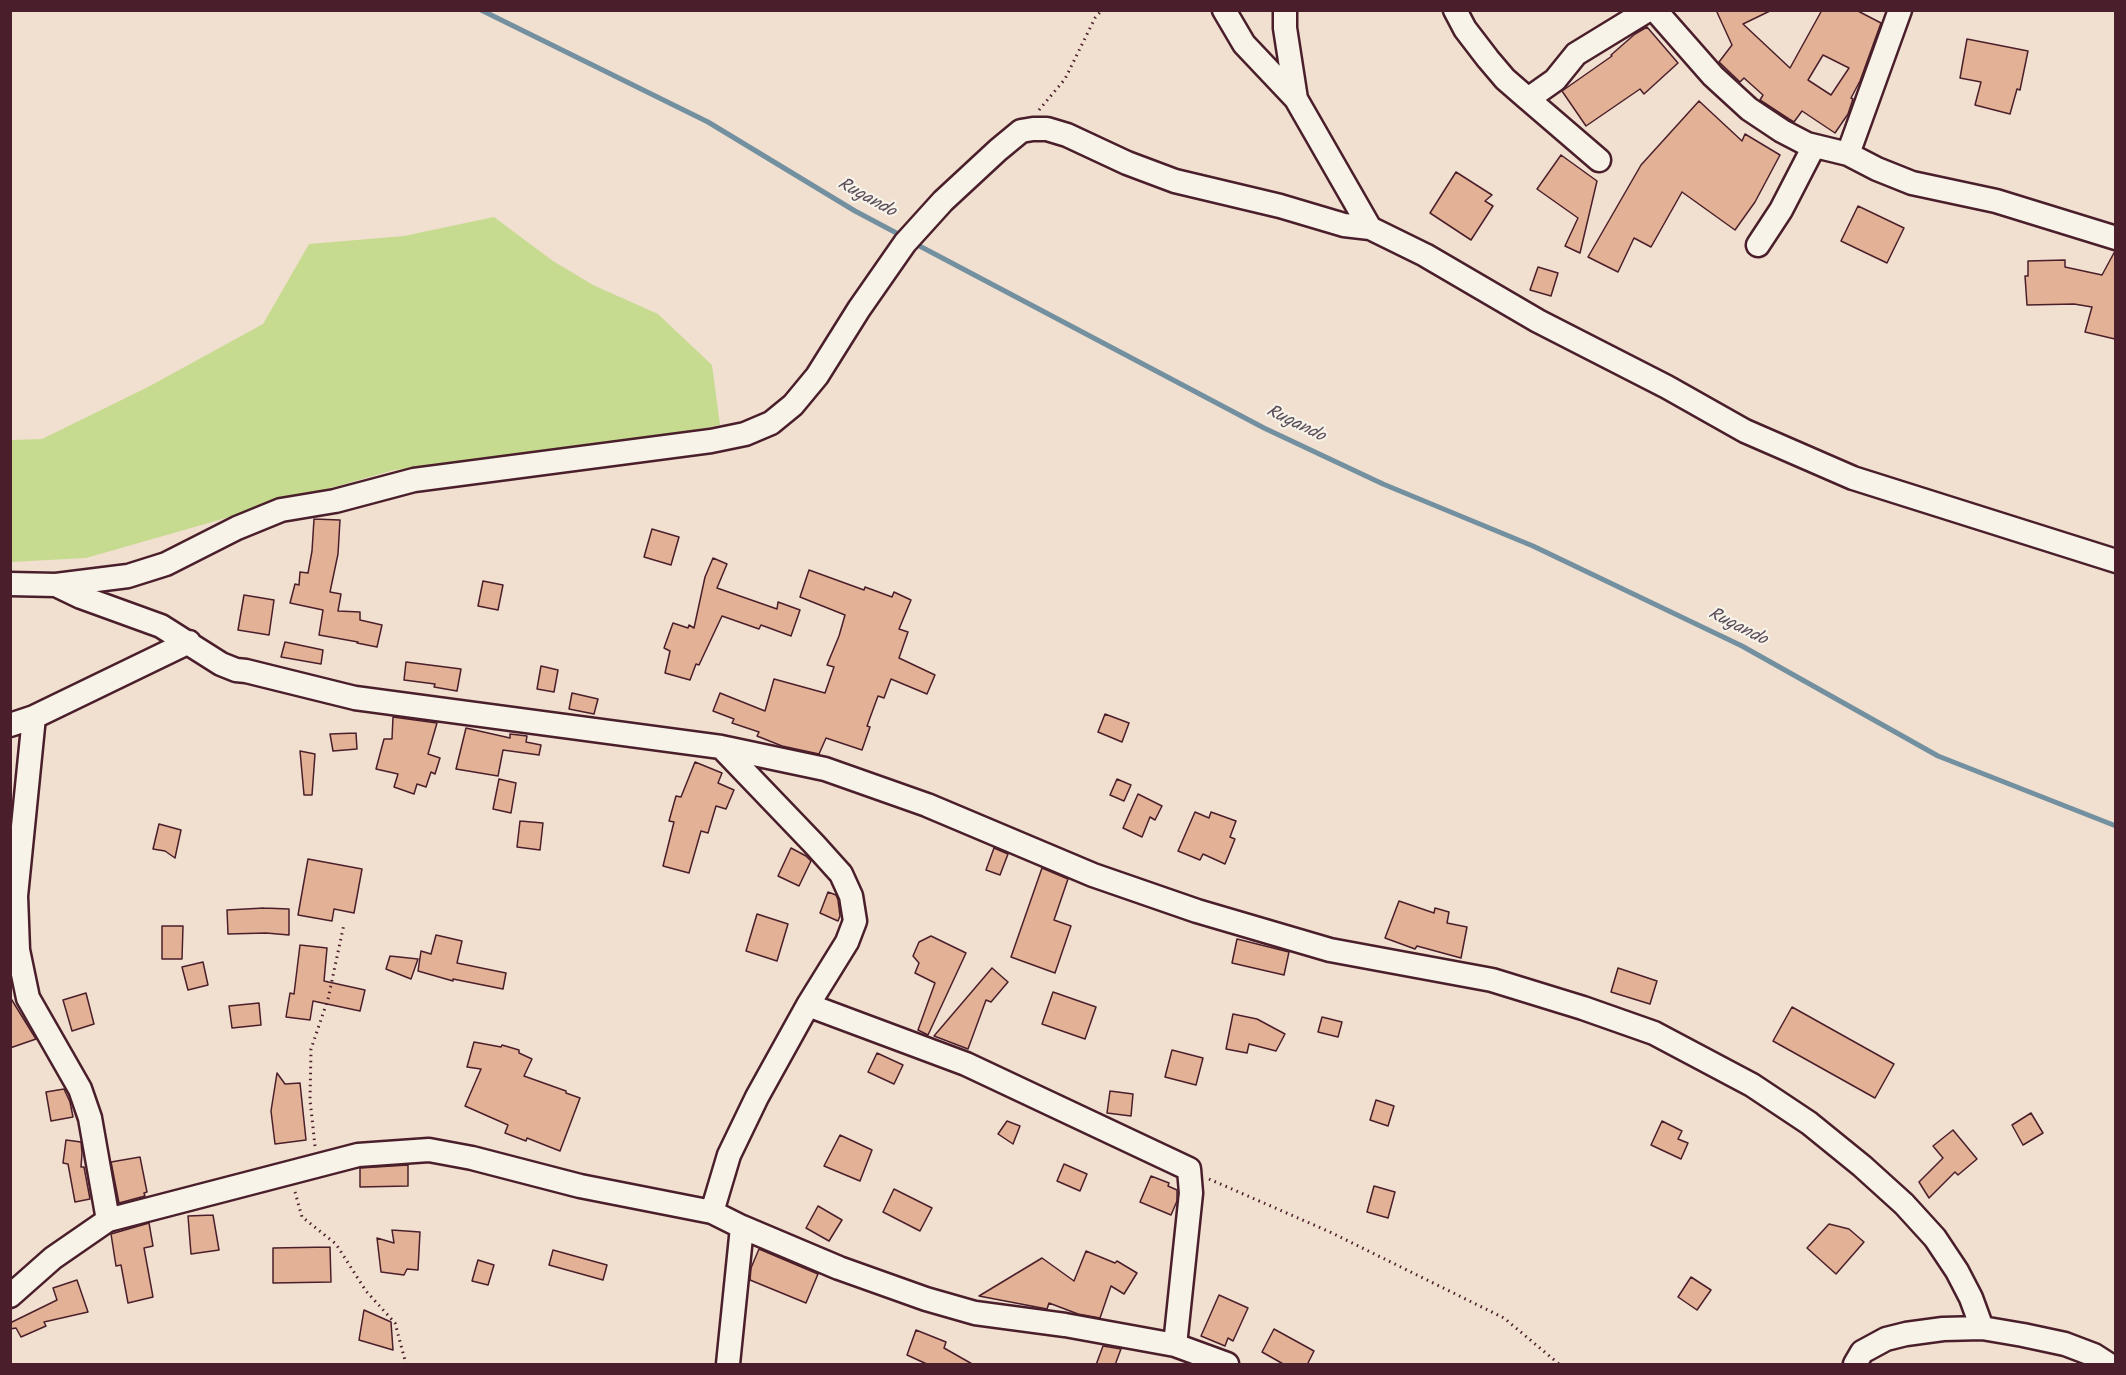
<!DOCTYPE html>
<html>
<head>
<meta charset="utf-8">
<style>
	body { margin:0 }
	#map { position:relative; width:2126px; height:1375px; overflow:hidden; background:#f1dfcf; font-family:Kalam,sans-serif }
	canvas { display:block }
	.frame { position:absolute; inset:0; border:12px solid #4a1f2b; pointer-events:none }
</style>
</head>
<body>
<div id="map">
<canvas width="2126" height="1375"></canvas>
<div class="frame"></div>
</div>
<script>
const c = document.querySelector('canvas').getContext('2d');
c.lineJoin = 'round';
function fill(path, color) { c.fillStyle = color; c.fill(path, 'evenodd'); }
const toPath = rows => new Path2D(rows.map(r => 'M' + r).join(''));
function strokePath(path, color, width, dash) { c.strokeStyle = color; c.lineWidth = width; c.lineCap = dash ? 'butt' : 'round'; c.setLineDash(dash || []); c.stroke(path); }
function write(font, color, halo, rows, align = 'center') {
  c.font = font + ' Kalam,sans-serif'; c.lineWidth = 4.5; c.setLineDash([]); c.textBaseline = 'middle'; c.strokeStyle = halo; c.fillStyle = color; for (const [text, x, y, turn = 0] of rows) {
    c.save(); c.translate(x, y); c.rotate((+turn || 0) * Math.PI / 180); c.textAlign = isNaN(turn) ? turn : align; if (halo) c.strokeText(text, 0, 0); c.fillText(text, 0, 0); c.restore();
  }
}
fill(toPath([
	[494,217,553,261,593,285,658,314,712,365,720,425,584,453,394,470,86,558,11,562,11,440,42,439,148,387,263,324,309,244,404,236]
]), '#c7db90');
strokePath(toPath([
	[481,10,708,122,855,211,904,237],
	[912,242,1264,428,1383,484,1533,546,1742,646,1938,756,2116,826]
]), '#72909f', 5);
const building = toPath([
	[1716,10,1772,10,1743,24,1790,68,1822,10,1856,10,1881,23,1860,81,1851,98,1853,99,1848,114,1835,133,1802,111,1794,122,1789,119,1760,100,1763,95,1744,78,1740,82,1719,62,1732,45,1716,10],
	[1823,55,1849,68,1831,95,1808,80,1823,55],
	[1647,27,1678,63,1644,94,1640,89,1586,126,1562,91,1612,56,1611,55,1635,34,1647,27],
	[1967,39,2028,51,2020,90,2017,89,2010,114,1975,105,1981,82,1960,78,1967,39],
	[1699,101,1742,141,1745,134,1780,155,1755,202,1735,230,1682,192,1651,247,1634,238,1618,272,1588,257,1641,165,1699,101],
	[1561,155,1597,181,1580,253,1565,246,1578,218,1537,189,1561,155],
	[1456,172,1492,195,1485,201,1493,206,1471,240,1430,213,1456,172],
	[1858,206,1904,228,1887,263,1841,241,1858,206],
	[2115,251,2115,339,2085,332,2092,307,2074,304,2027,305,2025,276,2028,276,2028,261,2065,260,2065,267,2102,275,2115,251],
	[1538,267,1558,273,1551,296,1530,290,1538,267],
	[314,519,340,520,338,554,330,592,341,594,338,611,360,612,360,620,382,625,377,647,357,643,358,642,319,635,323,610,290,603,295,584,299,585,300,572,308,573,312,551,314,519],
	[652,529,679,537,671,565,644,557,652,529],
	[713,558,727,564,717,588,777,609,778,602,800,610,791,636,761,625,759,629,722,616,699,665,696,664,690,680,665,673,670,651,664,648,673,623,688,628,689,625,694,628,705,577,713,558],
	[809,570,864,590,865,587,892,597,894,592,911,600,899,629,908,632,899,658,935,675,927,694,891,679,884,698,878,696,867,726,870,727,862,750,826,738,819,754,782,746,757,736,759,732,732,723,734,719,713,711,720,693,765,711,774,679,825,693,834,667,827,665,839,636,845,615,800,597,809,570],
	[483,581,503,585,498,610,478,606,483,581],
	[244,595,274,600,269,635,238,630,244,595],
	[285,642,323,650,321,664,281,657,285,642],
	[406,662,461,669,457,691,434,687,435,684,404,680,406,662],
	[541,666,558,670,554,692,537,689,541,666],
	[572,693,598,699,594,714,569,709,572,693],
	[1105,714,1129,723,1122,742,1098,732,1105,714],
	[393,717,437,723,428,754,440,758,435,774,431,772,426,787,417,784,414,794,394,787,398,774,376,769,384,739,392,739,393,717],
	[466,728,510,738,510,734,527,736,526,742,541,745,539,755,503,750,498,776,456,769,466,728],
	[356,733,357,749,333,751,330,734,356,733],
	[300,751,315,754,312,795,304,795,300,751],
	[695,762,722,773,718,783,734,790,726,809,716,806,708,833,701,831,689,873,663,866,674,822,669,821,676,796,681,797,695,762],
	[499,779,516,783,511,813,493,809,499,779],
	[1117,779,1131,785,1124,801,1110,795,1117,779],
	[1138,794,1162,806,1155,820,1150,817,1142,837,1123,828,1138,794],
	[1195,812,1209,818,1211,812,1236,821,1230,837,1235,839,1225,864,1203,854,1200,860,1178,851,1195,812],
	[520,821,543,823,540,850,517,847,520,821],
	[159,824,181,830,175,858,165,851,153,849,159,824],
	[791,848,806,856,811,861,799,886,778,876,791,848],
	[994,848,1008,854,1000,875,986,870,994,848],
	[308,859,362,869,354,913,334,909,332,921,298,915,308,859],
	[1042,868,1068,879,1054,920,1071,926,1055,973,1011,957,1042,868],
	[828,892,836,895,838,900,840,916,838,921,820,913,828,892],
	[1399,901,1434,913,1435,908,1449,912,1447,923,1467,927,1461,958,1417,946,1415,949,1385,938,1399,901],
	[264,908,289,909,289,935,266,933,228,934,227,910,264,908],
	[757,914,788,924,777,961,746,951,757,914],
	[162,926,183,926,182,959,162,959,162,926],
	[436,935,462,941,457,963,506,973,503,989,453,979,453,981,418,971,421,951,431,954,436,935],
	[931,936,966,953,928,1035,918,1030,935,983,915,973,919,963,913,956,919,942,931,936],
	[1237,939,1289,952,1284,975,1232,963,1237,939],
	[300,945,327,948,324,981,365,990,360,1011,313,1001,310,1020,286,1017,290,993,294,994,300,945],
	[390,956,418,959,411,979,386,969,390,956],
	[203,962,208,985,188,990,182,967,203,962],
	[992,968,1008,982,991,1002,986,1000,968,1049,934,1036,992,968],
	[1618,968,1657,981,1650,1004,1611,992,1618,968],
	[1053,992,1096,1007,1085,1039,1042,1024,1053,992],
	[86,993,94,1024,72,1031,63,1000,86,993],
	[10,997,36,1039,10,1048,10,997],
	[259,1003,261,1025,232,1028,229,1006,259,1003],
	[1792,1007,1894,1064,1875,1098,1773,1041,1792,1007],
	[1233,1014,1257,1019,1285,1034,1276,1051,1249,1044,1247,1053,1226,1049,1233,1014],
	[1322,1017,1342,1022,1338,1037,1318,1032,1322,1017],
	[474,1042,501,1047,502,1045,519,1050,519,1053,532,1059,524,1076,566,1091,566,1093,580,1098,560,1151,527,1138,526,1141,505,1133,508,1125,465,1106,481,1069,467,1067,474,1042],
	[1172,1050,1203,1058,1196,1085,1165,1077,1172,1050],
	[877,1053,903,1065,894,1084,868,1072,877,1053],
	[277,1073,285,1084,300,1083,306,1140,275,1144,271,1111,277,1073],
	[64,1089,70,1102,73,1117,51,1121,46,1092,64,1089],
	[1110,1091,1133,1094,1131,1116,1107,1113,1110,1091],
	[1376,1100,1394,1106,1388,1126,1370,1120,1376,1100],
	[2031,1113,2043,1133,2023,1145,2012,1125,2031,1113],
	[1007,1121,1020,1126,1013,1144,998,1134,1007,1121],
	[1662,1121,1682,1131,1678,1139,1688,1143,1681,1159,1651,1145,1662,1121],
	[1953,1130,1977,1159,1958,1175,1955,1172,1929,1198,1919,1182,1943,1158,1933,1146,1953,1130],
	[840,1135,872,1150,860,1181,824,1166,840,1135],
	[66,1140,81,1142,82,1153,81,1167,84,1167,90,1199,75,1202,68,1164,63,1163,66,1140],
	[140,1157,147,1192,144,1193,145,1196,119,1203,111,1162,140,1157],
	[1064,1164,1087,1174,1080,1191,1057,1181,1064,1164],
	[408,1165,408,1186,360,1187,360,1168,408,1165],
	[1151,1176,1169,1183,1168,1186,1177,1190,1177,1201,1171,1215,1140,1202,1151,1176],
	[1374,1186,1395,1192,1388,1218,1367,1212,1374,1186],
	[894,1189,932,1208,920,1231,883,1212,894,1189],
	[818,1206,842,1220,829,1241,806,1228,818,1206],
	[213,1215,219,1250,191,1254,188,1216,213,1215],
	[149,1223,153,1246,144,1248,153,1297,128,1303,121,1265,116,1266,111,1234,149,1223],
	[1829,1224,1849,1229,1864,1242,1836,1274,1807,1248,1829,1224],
	[392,1230,420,1232,418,1270,407,1269,404,1275,381,1272,377,1238,394,1243,392,1230],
	[330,1247,331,1282,273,1283,273,1248,330,1247],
	[759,1249,818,1274,806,1303,750,1280,751,1268,759,1249],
	[553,1250,607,1265,603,1280,549,1265,553,1250],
	[1086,1251,1115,1263,1117,1261,1137,1273,1124,1294,1111,1286,1100,1318,1078,1314,1049,1303,1047,1309,979,1296,1042,1258,1074,1281,1086,1251],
	[478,1260,494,1265,488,1285,472,1281,478,1260],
	[1691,1277,1711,1290,1697,1310,1678,1297,1691,1277],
	[77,1280,88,1312,44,1322,46,1326,21,1337,16,1328,10,1329,10,1323,57,1300,53,1288,77,1280],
	[1219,1295,1248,1308,1233,1341,1228,1338,1225,1346,1201,1336,1219,1295],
	[364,1310,391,1322,393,1350,359,1340,364,1310],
	[1274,1329,1314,1351,1307,1365,1285,1365,1262,1352,1274,1329],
	[916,1330,946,1342,944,1348,974,1365,929,1365,907,1355,916,1330],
	[1103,1346,1121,1349,1115,1365,1096,1365,1103,1346]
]);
fill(building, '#e3b195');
strokePath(building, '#4a1f2b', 1.5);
const minor = toPath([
	[1224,10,1244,44,1296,99],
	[1285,10,1285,28,1296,99,1370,228],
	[1455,10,1465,29,1488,59,1505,79,1528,99,1555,80,1576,54,1648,10],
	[1655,10,1713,76,1749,109,1782,131,1807,144,1848,154,1877,169,1912,183,1996,201,2116,238],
	[1528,99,1599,160],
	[1848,154,1900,10],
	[1758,245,1781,210,1814,146],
	[10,584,56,585,128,576,166,564,237,528,281,510,335,501,414,480,711,441,745,434,771,423,793,405,817,376,859,309,905,243,943,201,998,150,1021,131,1033,129,1047,129,1067,135,1127,163,1175,181,1280,206,1344,225,1370,228,1425,255,1538,321,1667,387,1745,431,1853,478,2116,561],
	[56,585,81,597,161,626,221,664,236,670,246,671,355,698,721,747,825,769,927,805,1093,875,1197,911,1330,950,1492,980,1583,1008,1654,1033,1752,1085,1809,1123,1862,1166,1904,1204,1935,1238,1957,1271,1971,1298,1982,1328,2023,1335,2065,1344,2094,1355,2108,1364],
	[34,717,16,896,18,950,28,998,80,1089,90,1118,108,1220],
	[10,725,34,717,189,642],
	[808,1005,966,1064,1189,1169,1191,1193,1175,1345],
	[712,1212,729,1155,757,1097,808,1005,847,942,855,921,851,896,841,874,814,844,721,747],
	[10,1296,53,1258,108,1220,358,1155,429,1150,472,1158,580,1186,712,1212,742,1227,839,1268,926,1299,975,1313,1065,1325,1175,1345,1227,1364],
	[728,1364,742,1227],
	[1855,1364,1862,1352,1886,1339,1906,1334,1943,1329,1982,1328]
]);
strokePath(minor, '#4a1f2b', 27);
strokePath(toPath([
	[1039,110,1065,79,1095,18,1102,10],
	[315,1146,310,1100,311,1049,328,999,344,924],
	[1209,1179,1330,1232,1504,1318,1559,1364],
	[295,1192,302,1217,336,1244,366,1291,395,1323,406,1364]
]), '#4a1f2b', 3, [1.5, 4.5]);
strokePath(minor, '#f7f3e8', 22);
write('italic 18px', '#5b4e5b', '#f7f3e8', [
	["Rugando",866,199,29],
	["Rugando",1295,425,26],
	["Rugando",1737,628,27]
]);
</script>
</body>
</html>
